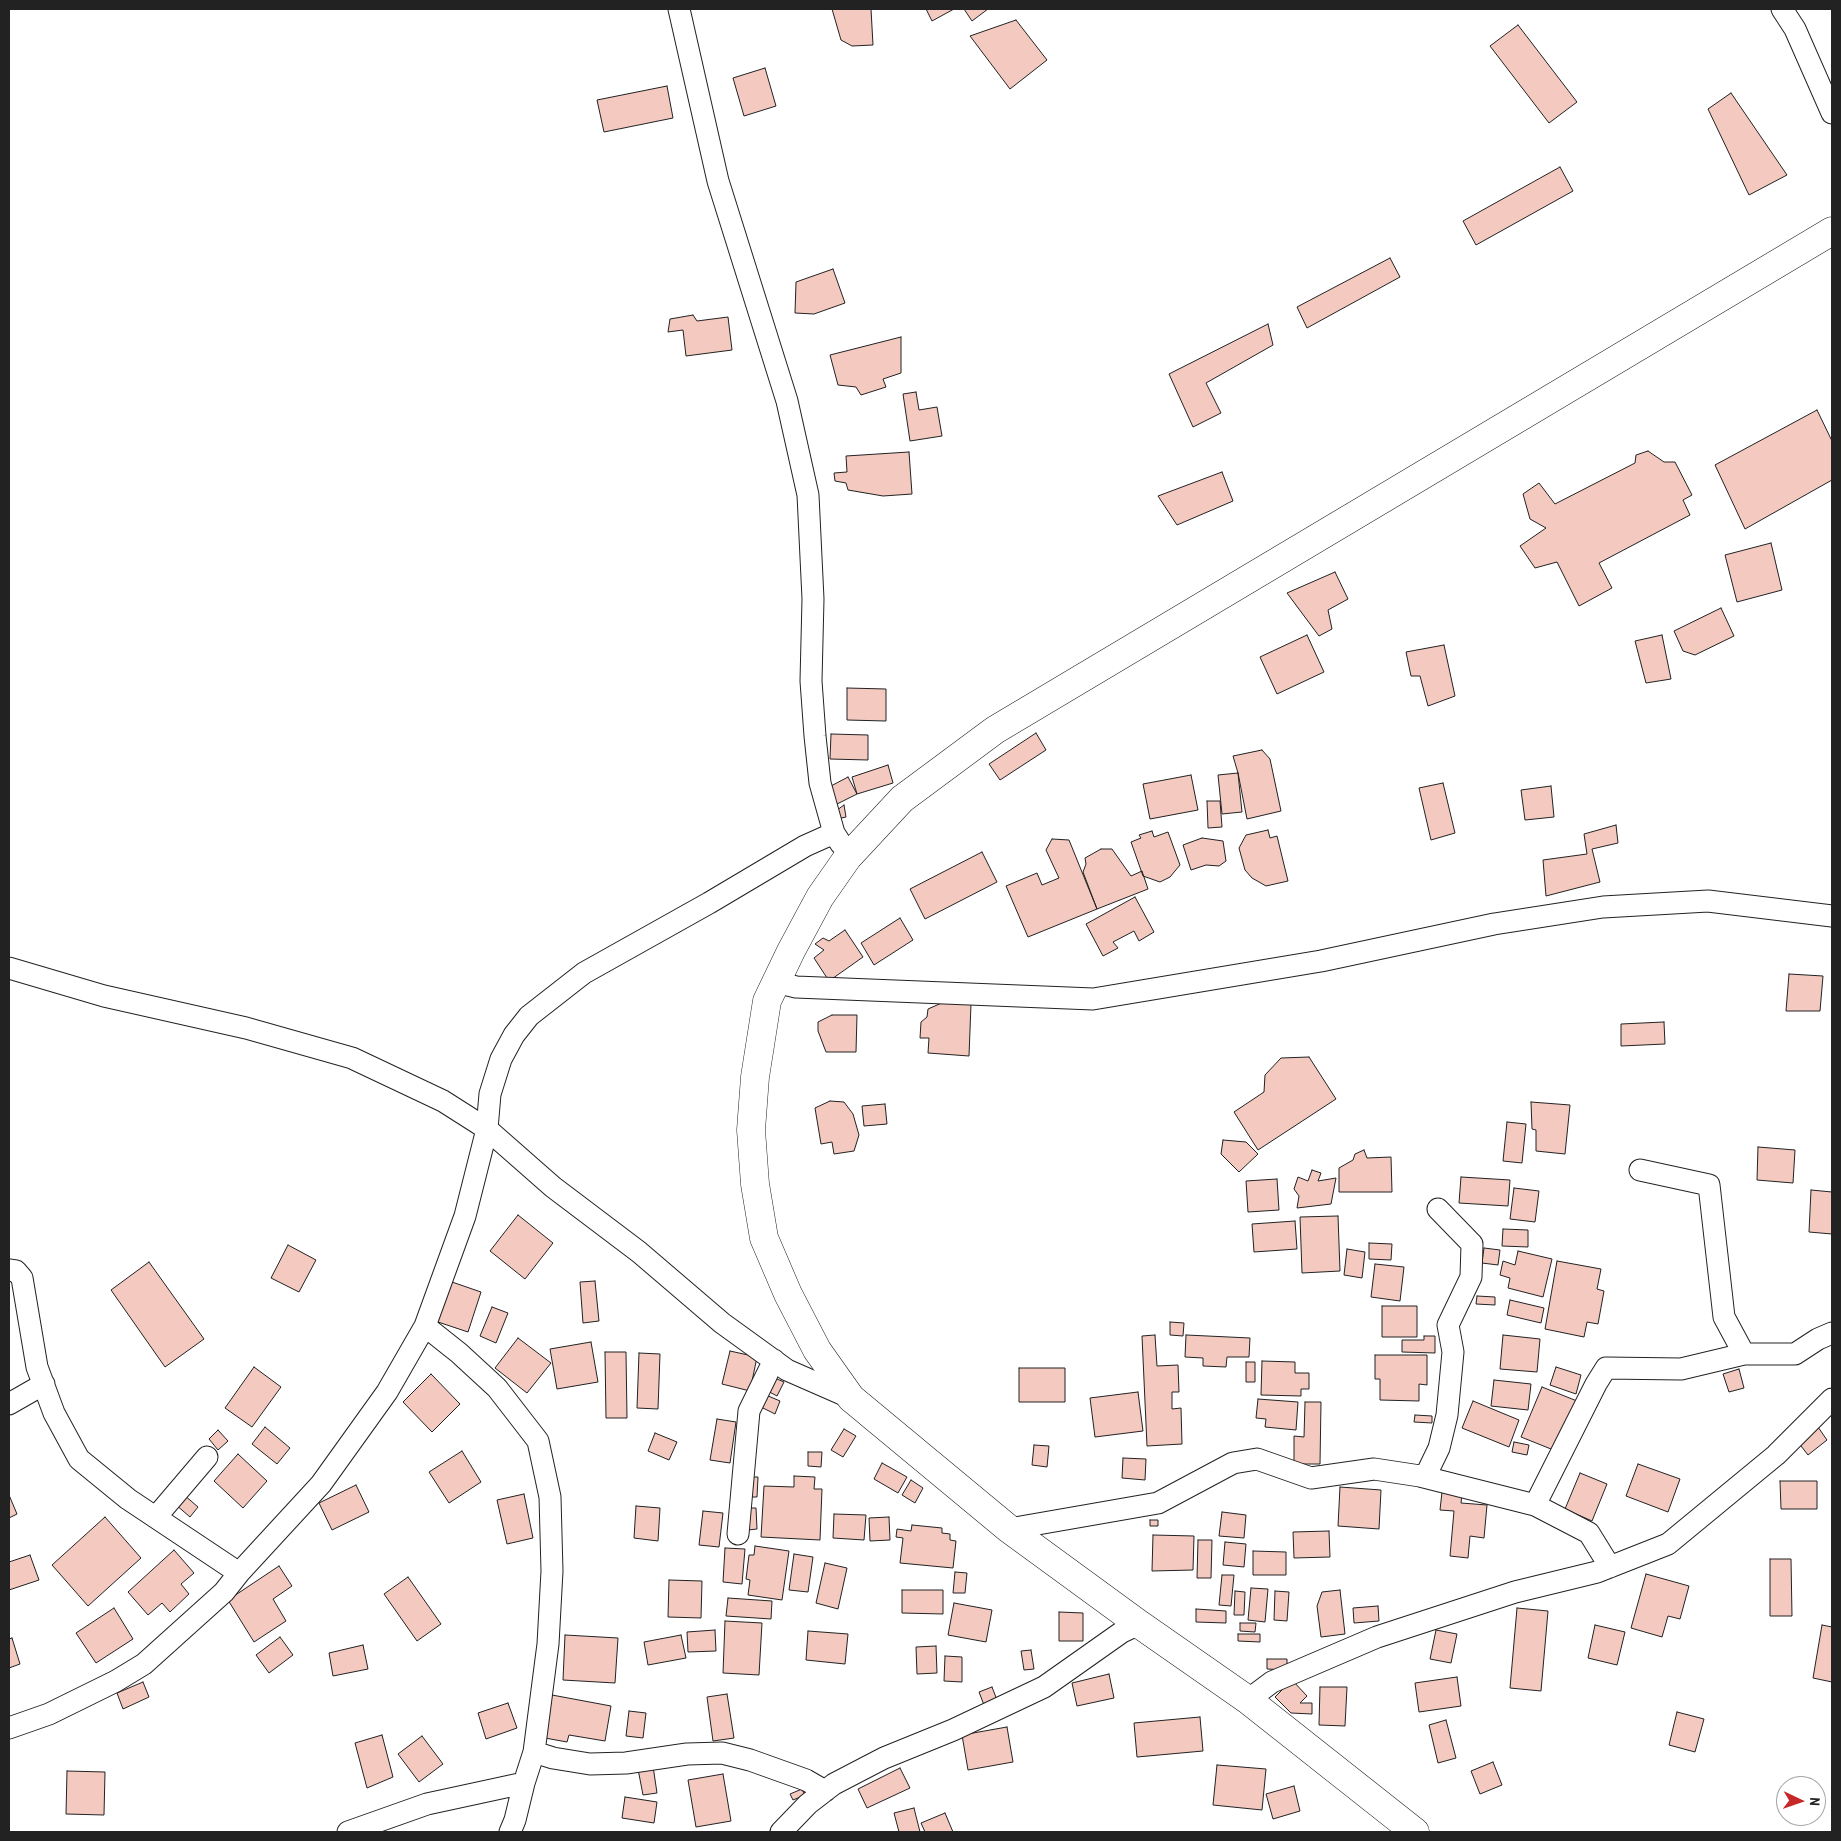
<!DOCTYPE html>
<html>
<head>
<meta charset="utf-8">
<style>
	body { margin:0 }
	#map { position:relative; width:1841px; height:1841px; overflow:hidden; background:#fff; font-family:"Archivo Narrow",sans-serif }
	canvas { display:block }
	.frame { position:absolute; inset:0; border:10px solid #222; pointer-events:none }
	.north { position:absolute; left:1776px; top:1776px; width:50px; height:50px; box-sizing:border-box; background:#fff; border:1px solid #a7a7a7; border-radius:50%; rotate:93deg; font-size:14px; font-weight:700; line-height:20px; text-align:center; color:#222 }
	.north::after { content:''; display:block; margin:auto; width:18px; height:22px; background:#c62828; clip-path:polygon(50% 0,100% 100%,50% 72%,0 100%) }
</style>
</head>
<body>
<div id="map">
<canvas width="1841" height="1841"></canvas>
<div class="frame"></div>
<div class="north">N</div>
</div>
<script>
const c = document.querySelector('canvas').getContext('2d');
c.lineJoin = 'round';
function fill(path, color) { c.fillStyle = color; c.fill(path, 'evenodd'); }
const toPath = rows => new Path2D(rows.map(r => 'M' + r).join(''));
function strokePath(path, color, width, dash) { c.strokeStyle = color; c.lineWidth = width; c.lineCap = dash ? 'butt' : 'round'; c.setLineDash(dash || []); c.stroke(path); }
const building = toPath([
	[832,9,871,9,873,45,852,46,841,40,832,9],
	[926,9,954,9,932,21,926,9],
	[964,9,988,9,972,21,964,9],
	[1016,20,1047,60,1010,89,970,36,1016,20],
	[1518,25,1577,102,1549,123,1490,46,1518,25],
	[765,68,776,106,744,116,733,78,765,68],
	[667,86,673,118,604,132,597,100,667,86],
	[1731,93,1787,175,1749,195,1708,109,1731,93],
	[1560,167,1573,191,1476,245,1463,221,1560,167],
	[1390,258,1400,277,1307,328,1297,307,1390,258],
	[833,269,845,303,814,314,795,313,796,282,833,269],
	[693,315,697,321,728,317,732,350,686,356,683,330,668,332,670,319,693,315],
	[1268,324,1273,345,1206,383,1221,413,1193,427,1169,374,1268,324],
	[901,337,901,373,883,379,886,387,861,395,856,387,838,385,830,355,901,337],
	[916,392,919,410,937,407,942,436,910,441,903,394,916,392],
	[1817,410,1832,441,1832,480,1745,529,1715,465,1817,410],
	[1648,451,1664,462,1675,462,1692,495,1683,500,1690,515,1599,563,1612,588,1579,606,1557,562,1535,568,1520,546,1546,528,1530,519,1523,494,1539,483,1555,504,1635,463,1636,455,1648,451],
	[909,452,912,494,883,496,848,490,846,483,835,481,834,473,847,472,846,456,909,452],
	[1222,472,1233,501,1177,525,1158,496,1222,472],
	[1771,543,1782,590,1737,602,1725,555,1771,543],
	[1335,572,1348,599,1328,610,1332,629,1319,636,1287,593,1335,572],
	[1721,608,1734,636,1695,655,1683,651,1674,631,1721,608],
	[1307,635,1324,672,1277,694,1260,657,1307,635],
	[1662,635,1671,679,1646,683,1635,641,1662,635],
	[1444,645,1455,696,1428,706,1420,676,1411,676,1406,652,1444,645],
	[847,688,886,689,886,721,847,720,847,688],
	[1036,733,1046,750,1000,780,989,764,1036,733],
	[831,734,868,735,868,760,830,759,831,734],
	[1262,750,1270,759,1281,811,1247,819,1238,773,1233,756,1262,750],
	[888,765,893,783,857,794,852,777,888,765],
	[1238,773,1242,812,1222,814,1218,775,1238,773],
	[1191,775,1198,810,1150,819,1143,784,1191,775],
	[848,777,857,794,833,806,831,786,848,777],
	[1443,783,1455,833,1431,840,1419,788,1443,783],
	[1551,786,1554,817,1525,820,1521,790,1551,786],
	[1207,801,1220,801,1222,827,1208,828,1207,801],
	[844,805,846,817,837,819,833,813,844,805],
	[1616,825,1618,843,1592,849,1600,882,1546,896,1543,860,1587,854,1584,834,1616,825],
	[1268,830,1270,838,1277,836,1288,881,1266,886,1252,878,1245,870,1239,848,1246,835,1268,830],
	[1152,831,1154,837,1168,832,1180,865,1170,877,1160,882,1143,876,1131,842,1141,838,1139,835,1152,831],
	[1202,838,1223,841,1226,861,1219,866,1206,865,1191,870,1183,845,1202,838],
	[1052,839,1069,840,1097,909,1028,937,1006,886,1037,873,1042,885,1059,878,1046,850,1052,839],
	[1101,849,1112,849,1131,876,1142,871,1148,889,1097,909,1083,872,1086,864,1085,858,1101,849],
	[982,852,997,882,925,919,910,889,982,852],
	[1135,897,1154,932,1139,941,1134,931,1113,942,1118,948,1103,956,1086,924,1135,897],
	[900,918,913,940,874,965,861,943,900,918],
	[845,930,863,957,829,981,814,958,824,950,815,944,823,938,829,941,845,930],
	[1789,974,1823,976,1820,1011,1786,1011,1789,974],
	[944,1002,971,1004,969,1056,928,1053,929,1038,920,1038,921,1022,927,1017,928,1009,944,1002],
	[832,1015,857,1015,856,1052,826,1052,818,1031,818,1022,832,1015],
	[1664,1022,1665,1044,1621,1046,1621,1024,1664,1022],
	[1309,1057,1336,1099,1258,1150,1234,1112,1264,1092,1265,1075,1281,1058,1309,1057],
	[830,1101,844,1102,853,1114,859,1135,854,1151,834,1154,832,1142,821,1144,815,1108,830,1101],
	[1531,1102,1570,1105,1565,1154,1536,1151,1536,1130,1532,1129,1531,1102],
	[885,1104,887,1124,864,1126,862,1106,885,1104],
	[1507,1122,1526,1124,1522,1163,1503,1161,1507,1122],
	[1223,1140,1246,1142,1258,1154,1239,1172,1221,1154,1223,1140],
	[1758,1147,1795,1150,1793,1183,1757,1180,1758,1147],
	[1364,1150,1367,1158,1391,1157,1392,1192,1339,1192,1339,1168,1353,1160,1355,1154,1364,1150],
	[1312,1170,1321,1173,1318,1181,1336,1178,1331,1204,1297,1208,1299,1196,1294,1189,1298,1177,1308,1181,1312,1170],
	[1461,1177,1510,1180,1508,1206,1459,1203,1461,1177],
	[1277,1179,1279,1210,1248,1212,1246,1181,1277,1179],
	[1514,1188,1539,1191,1535,1222,1510,1219,1514,1188],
	[1811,1190,1832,1192,1832,1234,1809,1232,1811,1190],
	[518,1215,553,1243,525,1279,490,1251,518,1215],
	[1338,1216,1340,1271,1302,1273,1300,1217,1338,1216],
	[1295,1221,1297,1249,1254,1252,1252,1224,1295,1221],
	[1503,1229,1528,1230,1528,1247,1502,1246,1503,1229],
	[1369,1243,1392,1244,1391,1260,1369,1259,1369,1243],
	[288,1245,316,1260,299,1292,271,1278,288,1245],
	[1484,1248,1500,1250,1498,1265,1482,1263,1484,1248],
	[1347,1249,1365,1252,1362,1278,1344,1275,1347,1249],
	[1518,1251,1552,1259,1543,1297,1508,1288,1510,1278,1500,1275,1503,1261,1515,1265,1518,1251],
	[1557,1261,1601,1269,1597,1289,1604,1291,1598,1324,1587,1322,1584,1337,1545,1329,1557,1261],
	[149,1262,204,1339,165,1367,111,1290,149,1262],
	[1375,1264,1404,1267,1400,1301,1371,1297,1375,1264],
	[449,1281,481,1292,468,1332,435,1321,449,1281],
	[595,1281,599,1321,583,1323,580,1282,595,1281],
	[1477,1296,1495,1297,1495,1305,1476,1304,1477,1296],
	[1510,1300,1544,1308,1541,1323,1507,1315,1510,1300],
	[1382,1306,1417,1306,1417,1337,1382,1337,1382,1306],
	[492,1307,508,1313,496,1343,480,1336,492,1307],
	[1170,1322,1184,1323,1183,1336,1170,1335,1170,1322],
	[1155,1335,1157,1366,1178,1365,1179,1392,1172,1392,1172,1409,1181,1408,1182,1444,1147,1446,1142,1336,1155,1335],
	[1186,1335,1250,1338,1249,1357,1227,1357,1226,1367,1203,1366,1203,1358,1185,1357,1186,1335],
	[1503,1335,1540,1339,1537,1372,1500,1369,1503,1335],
	[1424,1336,1435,1336,1435,1353,1402,1352,1402,1340,1424,1340,1424,1336],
	[518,1338,551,1363,527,1393,495,1368,518,1338],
	[591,1342,598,1382,557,1389,550,1349,591,1342],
	[730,1351,757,1357,750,1391,722,1384,730,1351],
	[605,1352,626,1352,627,1418,606,1418,605,1352],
	[639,1353,660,1354,658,1409,637,1408,639,1353],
	[1375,1355,1427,1355,1427,1385,1419,1384,1419,1401,1380,1400,1380,1379,1375,1379,1375,1355],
	[1262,1361,1295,1362,1295,1373,1309,1373,1309,1389,1301,1389,1301,1396,1261,1395,1262,1361],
	[1246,1362,1255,1362,1255,1382,1246,1382,1246,1362],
	[254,1367,281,1387,252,1427,225,1408,254,1367],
	[1556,1367,1581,1375,1576,1394,1550,1385,1556,1367],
	[1019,1368,1065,1368,1065,1402,1019,1402,1019,1368],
	[1739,1369,1744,1388,1729,1392,1723,1374,1739,1369],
	[431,1374,460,1404,432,1432,403,1402,431,1374],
	[770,1376,784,1382,777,1396,764,1389,770,1376],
	[1494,1380,1531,1384,1528,1410,1491,1406,1494,1380],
	[1542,1387,1577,1401,1556,1451,1521,1437,1542,1387],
	[1138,1392,1143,1431,1095,1437,1090,1398,1138,1392],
	[766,1395,780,1401,775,1414,761,1407,766,1395],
	[1258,1399,1298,1402,1296,1430,1265,1427,1266,1419,1256,1418,1258,1399],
	[1473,1401,1519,1420,1509,1447,1462,1428,1473,1401],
	[1305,1402,1321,1402,1320,1464,1294,1464,1294,1436,1304,1437,1305,1402],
	[1415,1415,1432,1416,1432,1423,1414,1422,1415,1415],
	[717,1419,736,1422,730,1463,710,1460,717,1419],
	[265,1427,290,1448,277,1464,252,1444,265,1427],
	[1818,1427,1827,1440,1808,1455,1798,1442,1818,1427],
	[844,1429,856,1436,843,1457,831,1450,844,1429],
	[218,1430,228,1441,218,1450,209,1439,218,1430],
	[655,1433,677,1442,669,1460,648,1451,655,1433],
	[1514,1442,1529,1445,1527,1455,1512,1452,1514,1442],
	[1034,1445,1049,1446,1047,1467,1032,1465,1034,1445],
	[462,1451,481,1482,449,1503,429,1472,462,1451],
	[808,1452,822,1452,821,1467,808,1466,808,1452],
	[238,1454,267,1481,243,1508,214,1481,238,1454],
	[1123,1458,1146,1459,1145,1480,1122,1478,1123,1458],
	[882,1463,907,1477,898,1493,874,1479,882,1463],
	[1638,1464,1680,1479,1668,1512,1626,1496,1638,1464],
	[1580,1473,1607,1484,1592,1521,1565,1509,1580,1473],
	[794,1476,815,1477,814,1489,822,1489,820,1540,761,1537,764,1486,794,1487,794,1476],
	[748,1477,758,1477,757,1497,748,1497,748,1477],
	[911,1480,923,1488,915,1503,902,1495,911,1480],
	[1780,1481,1817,1481,1817,1509,1781,1509,1780,1481],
	[356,1485,369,1512,332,1530,319,1503,356,1485],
	[1340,1487,1381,1490,1379,1529,1338,1526,1340,1487],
	[1442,1492,1462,1494,1461,1503,1487,1505,1484,1538,1470,1536,1468,1558,1450,1556,1454,1511,1440,1510,1442,1492],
	[183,1494,198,1507,190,1517,175,1504,183,1494],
	[524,1494,533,1538,507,1544,497,1500,524,1494],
	[9,1495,17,1514,9,1518,9,1495],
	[636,1506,660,1508,658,1541,634,1538,636,1506],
	[747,1508,756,1508,757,1529,748,1530,747,1508],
	[703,1511,723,1513,719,1547,699,1545,703,1511],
	[1222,1512,1246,1515,1244,1538,1219,1536,1222,1512],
	[834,1514,866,1515,864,1540,833,1538,834,1514],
	[105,1517,141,1558,88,1606,52,1565,105,1517],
	[889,1517,890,1540,870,1541,869,1518,889,1517],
	[1150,1520,1158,1520,1158,1526,1150,1526,1150,1520],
	[912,1525,942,1528,942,1533,950,1534,950,1540,956,1541,953,1568,900,1563,903,1538,896,1537,897,1529,911,1531,912,1525],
	[1329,1531,1330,1557,1294,1558,1293,1532,1329,1531],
	[1153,1535,1194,1536,1193,1570,1152,1571,1153,1535],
	[1198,1540,1212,1540,1211,1578,1197,1578,1198,1540],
	[1225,1542,1246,1544,1244,1567,1223,1565,1225,1542],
	[755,1546,789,1551,782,1600,748,1595,750,1580,746,1579,749,1555,754,1555,755,1546],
	[725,1548,745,1549,742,1584,723,1582,725,1548],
	[174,1550,194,1573,181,1584,189,1594,170,1612,162,1603,148,1615,128,1592,174,1550],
	[1253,1551,1286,1552,1286,1575,1253,1575,1253,1551],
	[794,1554,813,1557,808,1592,789,1590,794,1554],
	[30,1555,39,1580,9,1590,9,1562,30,1555],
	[1770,1559,1791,1559,1792,1616,1770,1616,1770,1559],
	[825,1563,847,1568,838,1609,816,1603,825,1563],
	[279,1566,292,1586,273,1599,286,1621,254,1642,228,1600,279,1566],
	[955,1572,967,1573,965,1593,953,1593,955,1572],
	[1646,1574,1689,1586,1680,1619,1668,1616,1662,1637,1631,1628,1646,1574],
	[1222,1575,1234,1575,1231,1606,1219,1605,1222,1575],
	[408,1577,441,1624,417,1641,384,1594,408,1577],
	[669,1580,702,1581,701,1618,668,1617,669,1580],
	[1251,1588,1268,1589,1265,1622,1248,1620,1251,1588],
	[902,1590,943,1590,943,1614,902,1613,902,1590],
	[1340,1590,1345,1634,1321,1637,1317,1606,1322,1592,1340,1590],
	[1235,1591,1245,1592,1244,1615,1234,1615,1235,1591],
	[1275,1591,1289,1592,1287,1621,1274,1620,1275,1591],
	[728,1598,772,1601,771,1619,726,1616,728,1598],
	[954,1603,992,1610,986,1642,948,1635,954,1603],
	[1378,1606,1379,1621,1354,1623,1353,1608,1378,1606],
	[114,1608,133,1639,96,1663,76,1633,114,1608],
	[1517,1608,1548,1611,1541,1691,1510,1688,1517,1608],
	[1196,1609,1226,1611,1226,1623,1196,1622,1196,1609],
	[1059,1612,1083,1613,1083,1641,1059,1641,1059,1612],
	[725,1621,762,1623,759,1675,723,1673,725,1621],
	[1240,1623,1256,1623,1255,1632,1240,1631,1240,1623],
	[1595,1625,1625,1632,1617,1665,1588,1658,1595,1625],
	[1822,1625,1832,1627,1832,1682,1813,1678,1822,1625],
	[715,1630,716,1651,688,1652,687,1632,715,1630],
	[1436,1630,1457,1634,1451,1663,1430,1659,1436,1630],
	[808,1631,848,1634,845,1664,806,1660,808,1631],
	[1238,1634,1260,1634,1260,1642,1238,1641,1238,1634],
	[565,1635,618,1638,615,1683,563,1680,565,1635],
	[681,1635,686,1658,648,1665,644,1642,681,1635],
	[280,1637,293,1655,269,1673,256,1655,280,1637],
	[12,1638,20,1664,9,1668,9,1639,12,1638],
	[363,1645,368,1669,333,1676,329,1653,363,1645],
	[936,1646,937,1673,917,1674,916,1647,936,1646],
	[1031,1650,1034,1669,1024,1670,1021,1651,1031,1650],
	[945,1656,962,1657,962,1682,944,1681,945,1656],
	[1267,1659,1287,1659,1287,1670,1267,1669,1267,1659],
	[1109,1674,1114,1698,1077,1706,1072,1683,1109,1674],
	[1457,1677,1461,1706,1419,1712,1415,1683,1457,1677],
	[1292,1680,1307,1696,1300,1703,1312,1703,1312,1714,1291,1713,1275,1697,1292,1680],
	[143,1682,149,1697,123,1709,117,1693,143,1682],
	[992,1687,997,1700,984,1705,979,1692,992,1687],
	[1320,1687,1347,1687,1345,1726,1319,1725,1320,1687],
	[727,1694,734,1738,713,1741,707,1697,727,1694],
	[552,1695,611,1706,605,1741,569,1735,567,1742,545,1738,552,1695],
	[508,1703,517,1728,486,1739,478,1713,508,1703],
	[629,1711,646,1713,643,1738,626,1736,629,1711],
	[1677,1712,1704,1719,1695,1752,1669,1745,1677,1712],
	[1200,1717,1203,1751,1137,1757,1134,1723,1200,1717],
	[1446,1720,1456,1758,1438,1763,1429,1725,1446,1720],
	[1007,1727,1013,1762,968,1770,962,1735,1007,1727],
	[382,1735,393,1777,367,1788,355,1743,382,1735],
	[422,1736,443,1764,419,1782,398,1754,422,1736],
	[1493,1762,1502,1785,1480,1794,1471,1771,1493,1762],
	[1217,1765,1266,1769,1262,1810,1213,1805,1217,1765],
	[653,1766,657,1793,643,1795,638,1769,653,1766],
	[900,1768,910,1788,867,1808,858,1789,900,1768],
	[67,1771,105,1772,104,1815,66,1814,67,1771],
	[723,1774,731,1821,696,1827,688,1780,723,1774],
	[1294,1786,1300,1811,1273,1819,1266,1794,1294,1786],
	[802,1789,805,1795,793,1800,790,1794,802,1789],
	[625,1797,657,1802,654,1823,622,1818,625,1797],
	[914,1808,920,1832,899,1832,894,1813,914,1808],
	[945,1813,953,1832,925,1832,921,1823,945,1813]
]);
fill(building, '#f3c9c0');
strokePath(building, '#222', 1);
const minor = toPath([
	[679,9,718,181,787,401,808,495,813,599,811,681,815,736,820,783,834,833,841,844],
	[1782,9,1795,29,1832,113],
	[9,968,104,996,246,1028,352,1058,443,1101,487,1129,553,1187,639,1252,722,1323,787,1370,851,1398],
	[776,982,796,987,1093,999,1321,961,1494,924,1603,907,1708,901,1832,916],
	[1640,1170,1709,1185,1724,1317,1744,1354],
	[9,1270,16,1271,22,1278,37,1367,54,1413,79,1459,128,1499,239,1573],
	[425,1326,459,1353,497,1388,538,1441,550,1497,552,1571,548,1644,534,1752,524,1783,515,1820,510,1832],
	[9,1404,44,1384],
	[1425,1477,1439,1448,1447,1415,1453,1352,1448,1325,1471,1277,1472,1244,1438,1209],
	[1535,1505,1596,1384,1606,1368,1681,1369,1744,1354,1795,1354,1818,1339,1832,1333],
	[156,1517,207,1457],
	[1009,1529,1158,1503,1233,1463,1257,1459,1311,1478,1374,1469,1420,1476,1535,1505,1589,1533,1610,1567],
	[738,1534,749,1411,774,1360],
	[1248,1700,1272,1682,1377,1637,1515,1592,1597,1572,1668,1544,1776,1455,1832,1399],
	[9,1728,49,1714,116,1681,144,1664,224,1592,239,1573,321,1484,387,1392,425,1326,465,1216,487,1129,490,1094,501,1059,514,1035,529,1016,584,973,709,903,805,846,834,833],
	[534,1752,553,1758,590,1764,626,1763,687,1754,722,1753,750,1760,806,1780,825,1791],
	[348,1832,427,1804,524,1783],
	[781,1832,808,1804,834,1784,884,1758,953,1730,1044,1687,1122,1632,1139,1624]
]);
const major = toPath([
	[1415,1832,1248,1700,1139,1624,1009,1529,851,1398,817,1350,788,1294,764,1238,755,1184,751,1130,755,1077,767,1001,791,951,820,897,848,857,902,799,995,730,1832,231]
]);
strokePath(minor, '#222', 23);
strokePath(major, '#222', 29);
strokePath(minor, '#fff', 21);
strokePath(major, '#fff', 28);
</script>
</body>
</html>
